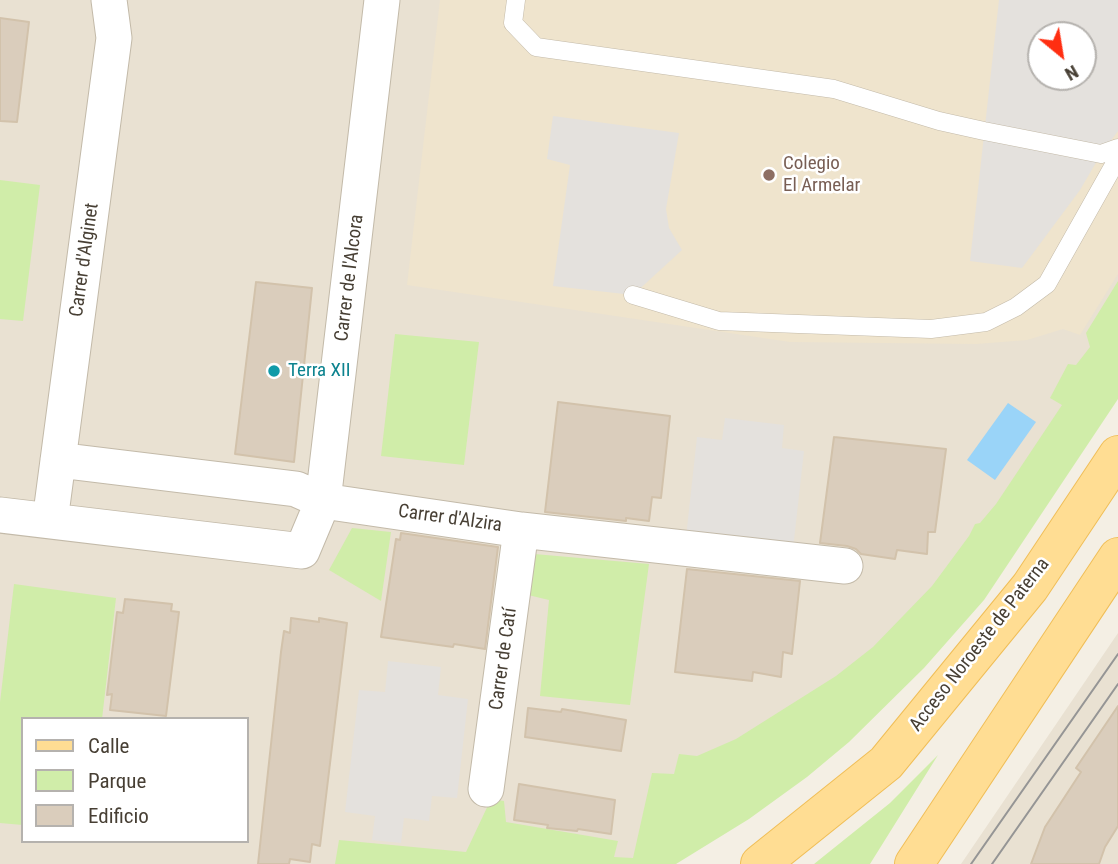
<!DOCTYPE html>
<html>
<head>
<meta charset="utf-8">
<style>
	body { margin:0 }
	#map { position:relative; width:1118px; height:864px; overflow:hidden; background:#f4efe4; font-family:"Roboto Condensed",sans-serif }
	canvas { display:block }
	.legend { position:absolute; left:21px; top:717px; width:228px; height:126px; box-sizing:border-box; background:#fff; border:2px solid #b5b2ae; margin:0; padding:9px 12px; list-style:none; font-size:21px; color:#473f34 }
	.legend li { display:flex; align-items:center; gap:14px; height:35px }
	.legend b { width:35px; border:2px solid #b5b2ae }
	.north { position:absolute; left:1027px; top:21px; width:70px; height:70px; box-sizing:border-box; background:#fff; border:2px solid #b5b2ae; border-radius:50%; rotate:150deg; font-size:19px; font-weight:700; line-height:28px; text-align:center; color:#473f34 }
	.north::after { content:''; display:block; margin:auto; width:24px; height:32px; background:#ff2e11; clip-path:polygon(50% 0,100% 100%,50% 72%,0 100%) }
</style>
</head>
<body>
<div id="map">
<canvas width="1118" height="864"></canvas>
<ul class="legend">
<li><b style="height:9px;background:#ffdd93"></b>Calle</li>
<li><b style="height:19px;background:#d0eda9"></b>Parque</li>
<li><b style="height:19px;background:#dacdbc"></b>Edificio</li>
</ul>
<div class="north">N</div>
</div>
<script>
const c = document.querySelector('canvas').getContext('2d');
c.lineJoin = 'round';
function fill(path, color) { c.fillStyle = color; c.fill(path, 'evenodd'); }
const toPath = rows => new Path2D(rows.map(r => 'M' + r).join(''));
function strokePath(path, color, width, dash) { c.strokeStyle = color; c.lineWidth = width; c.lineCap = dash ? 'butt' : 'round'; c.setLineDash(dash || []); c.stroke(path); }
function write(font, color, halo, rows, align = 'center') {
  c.font = font + ' "Roboto Condensed",sans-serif'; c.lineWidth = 5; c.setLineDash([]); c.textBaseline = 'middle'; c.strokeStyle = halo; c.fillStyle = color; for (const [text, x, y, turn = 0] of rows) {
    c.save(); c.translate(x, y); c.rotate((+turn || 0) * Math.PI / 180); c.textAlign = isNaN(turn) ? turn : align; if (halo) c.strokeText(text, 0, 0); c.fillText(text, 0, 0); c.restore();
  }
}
fill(toPath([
	[0,0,1118,0,1118,368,943,634,646,864,0,864],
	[1041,35,1083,35,1083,77,1041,77],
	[23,719,247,719,247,841,23,841],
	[1118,633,1118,864,961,864]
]), '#e9e1d2');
fill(toPath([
	[440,0,1118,0,1118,274,1080,335,1063,329,1027,340,976,344,790,342,407,285],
	[1041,35,1083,35,1083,77,1041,77]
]), '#efe4cd');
fill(toPath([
	[0,180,40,185,23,321,0,319],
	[1118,281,1118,399,984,600,924,668,849,742,807,777,749,819,676,864,335,864,339,840,466,852,491,799,504,801,506,822,618,841,614,857,633,858,652,773,674,774,679,754,697,756,736,739,836,676,873,647,932,586,969,536,975,524,980,523,996,504,1062,405,1050,398,1068,364,1076,365,1090,347,1086,333],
	[395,334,479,342,464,465,381,456],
	[352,528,391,532,381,601,329,570],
	[534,554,649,564,630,705,540,696,549,600,528,595],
	[14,584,116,598,102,719,23,719,23,825,0,823,0,702],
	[938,755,870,864,814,864,890,803]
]), '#d0eda9');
fill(toPath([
	[999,0,1118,0,1118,131,1101,154,1080,190,1022,268,970,261],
	[1041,35,1083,35,1083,77,1041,77],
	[553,116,679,133,666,209,669,228,682,250,633,295,553,286,570,165,547,159],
	[725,418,784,425,782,448,804,451,793,549,686,537,697,437,722,440],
	[388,661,441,667,438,695,468,699,457,798,432,796,429,821,404,818,401,843,372,840,375,816,345,812,359,690,385,692]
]), '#e4e1dd');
fill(toPath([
	[1008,403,1036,422,995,480,967,460]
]), '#9ad4f8');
const building = toPath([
	[0,18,29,22,17,122,0,121,0,18],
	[256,282,312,288,294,462,235,454,256,282],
	[558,402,670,416,661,498,652,497,649,521,626,518,626,521,545,512,558,402],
	[834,437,946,449,935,532,928,532,927,554,897,550,895,559,861,554,856,549,847,546,820,543,834,437],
	[401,533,498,547,485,649,454,644,453,647,381,637,396,539,400,540,401,533],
	[687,569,800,581,792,654,783,652,781,677,753,672,752,681,675,672,687,569],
	[125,599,172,604,171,611,179,612,166,716,110,710,112,694,107,695,117,612,123,613,125,599],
	[291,618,319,622,319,618,347,623,320,846,312,844,310,862,290,859,289,864,258,864,281,652,284,631,290,633,291,618],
	[1118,706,1118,826,1105,847,1099,864,1031,864,1045,827,1081,772,1076,768,1118,706],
	[528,708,561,712,562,709,626,720,621,751,525,737,528,708],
	[519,784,615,800,611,834,578,829,577,831,547,828,548,825,514,820,519,784]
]);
fill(building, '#dacdbc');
strokePath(building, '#d2c2ab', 2);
const service = toPath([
	[516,0,513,23,536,47,834,89,939,121,984,131,1101,154,1118,148],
	[633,295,719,321,931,329,986,322,1016,307,1047,284,1118,158]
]);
const minor = toPath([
	[58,460,296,489,323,501,521,530,845,566],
	[0,515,302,551,323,501,382,0],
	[50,521,114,38,109,0],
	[486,789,521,530]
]);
const primary = toPath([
	[760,864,886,763,1030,587,1118,455],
	[914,864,1118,557]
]);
strokePath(service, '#c3baa9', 19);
strokePath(minor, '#c3baa9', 37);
strokePath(primary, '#f0be57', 40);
strokePath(service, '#fff', 18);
strokePath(minor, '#fff', 35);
strokePath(primary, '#ffdd93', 38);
strokePath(toPath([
	[971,864,1118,654],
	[992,864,1118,684]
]), '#959595', 2);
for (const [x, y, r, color] of [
	[769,175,7,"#8d6e63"],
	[274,371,7,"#0f9aa8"]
]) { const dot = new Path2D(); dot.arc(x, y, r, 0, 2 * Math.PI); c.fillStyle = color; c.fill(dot); strokePath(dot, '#fff', 2.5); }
write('19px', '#785e54', '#fff', [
	["Colegio",783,164],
	["El Armelar",783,186]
], 'left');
write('19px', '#473f34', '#fff', [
	["Carrer d'Alginet",85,260,-82],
	["Carrer de l'Alcora",350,278,-83],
	["Carrer d'Alzira",450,519,8],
	["Acceso Noroeste de Paterna",980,645,-52],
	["Carrer de Catí",504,659,-82]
]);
write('19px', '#0d838f', '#fff', [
	["Terra XII",288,371]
], 'left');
</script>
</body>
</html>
